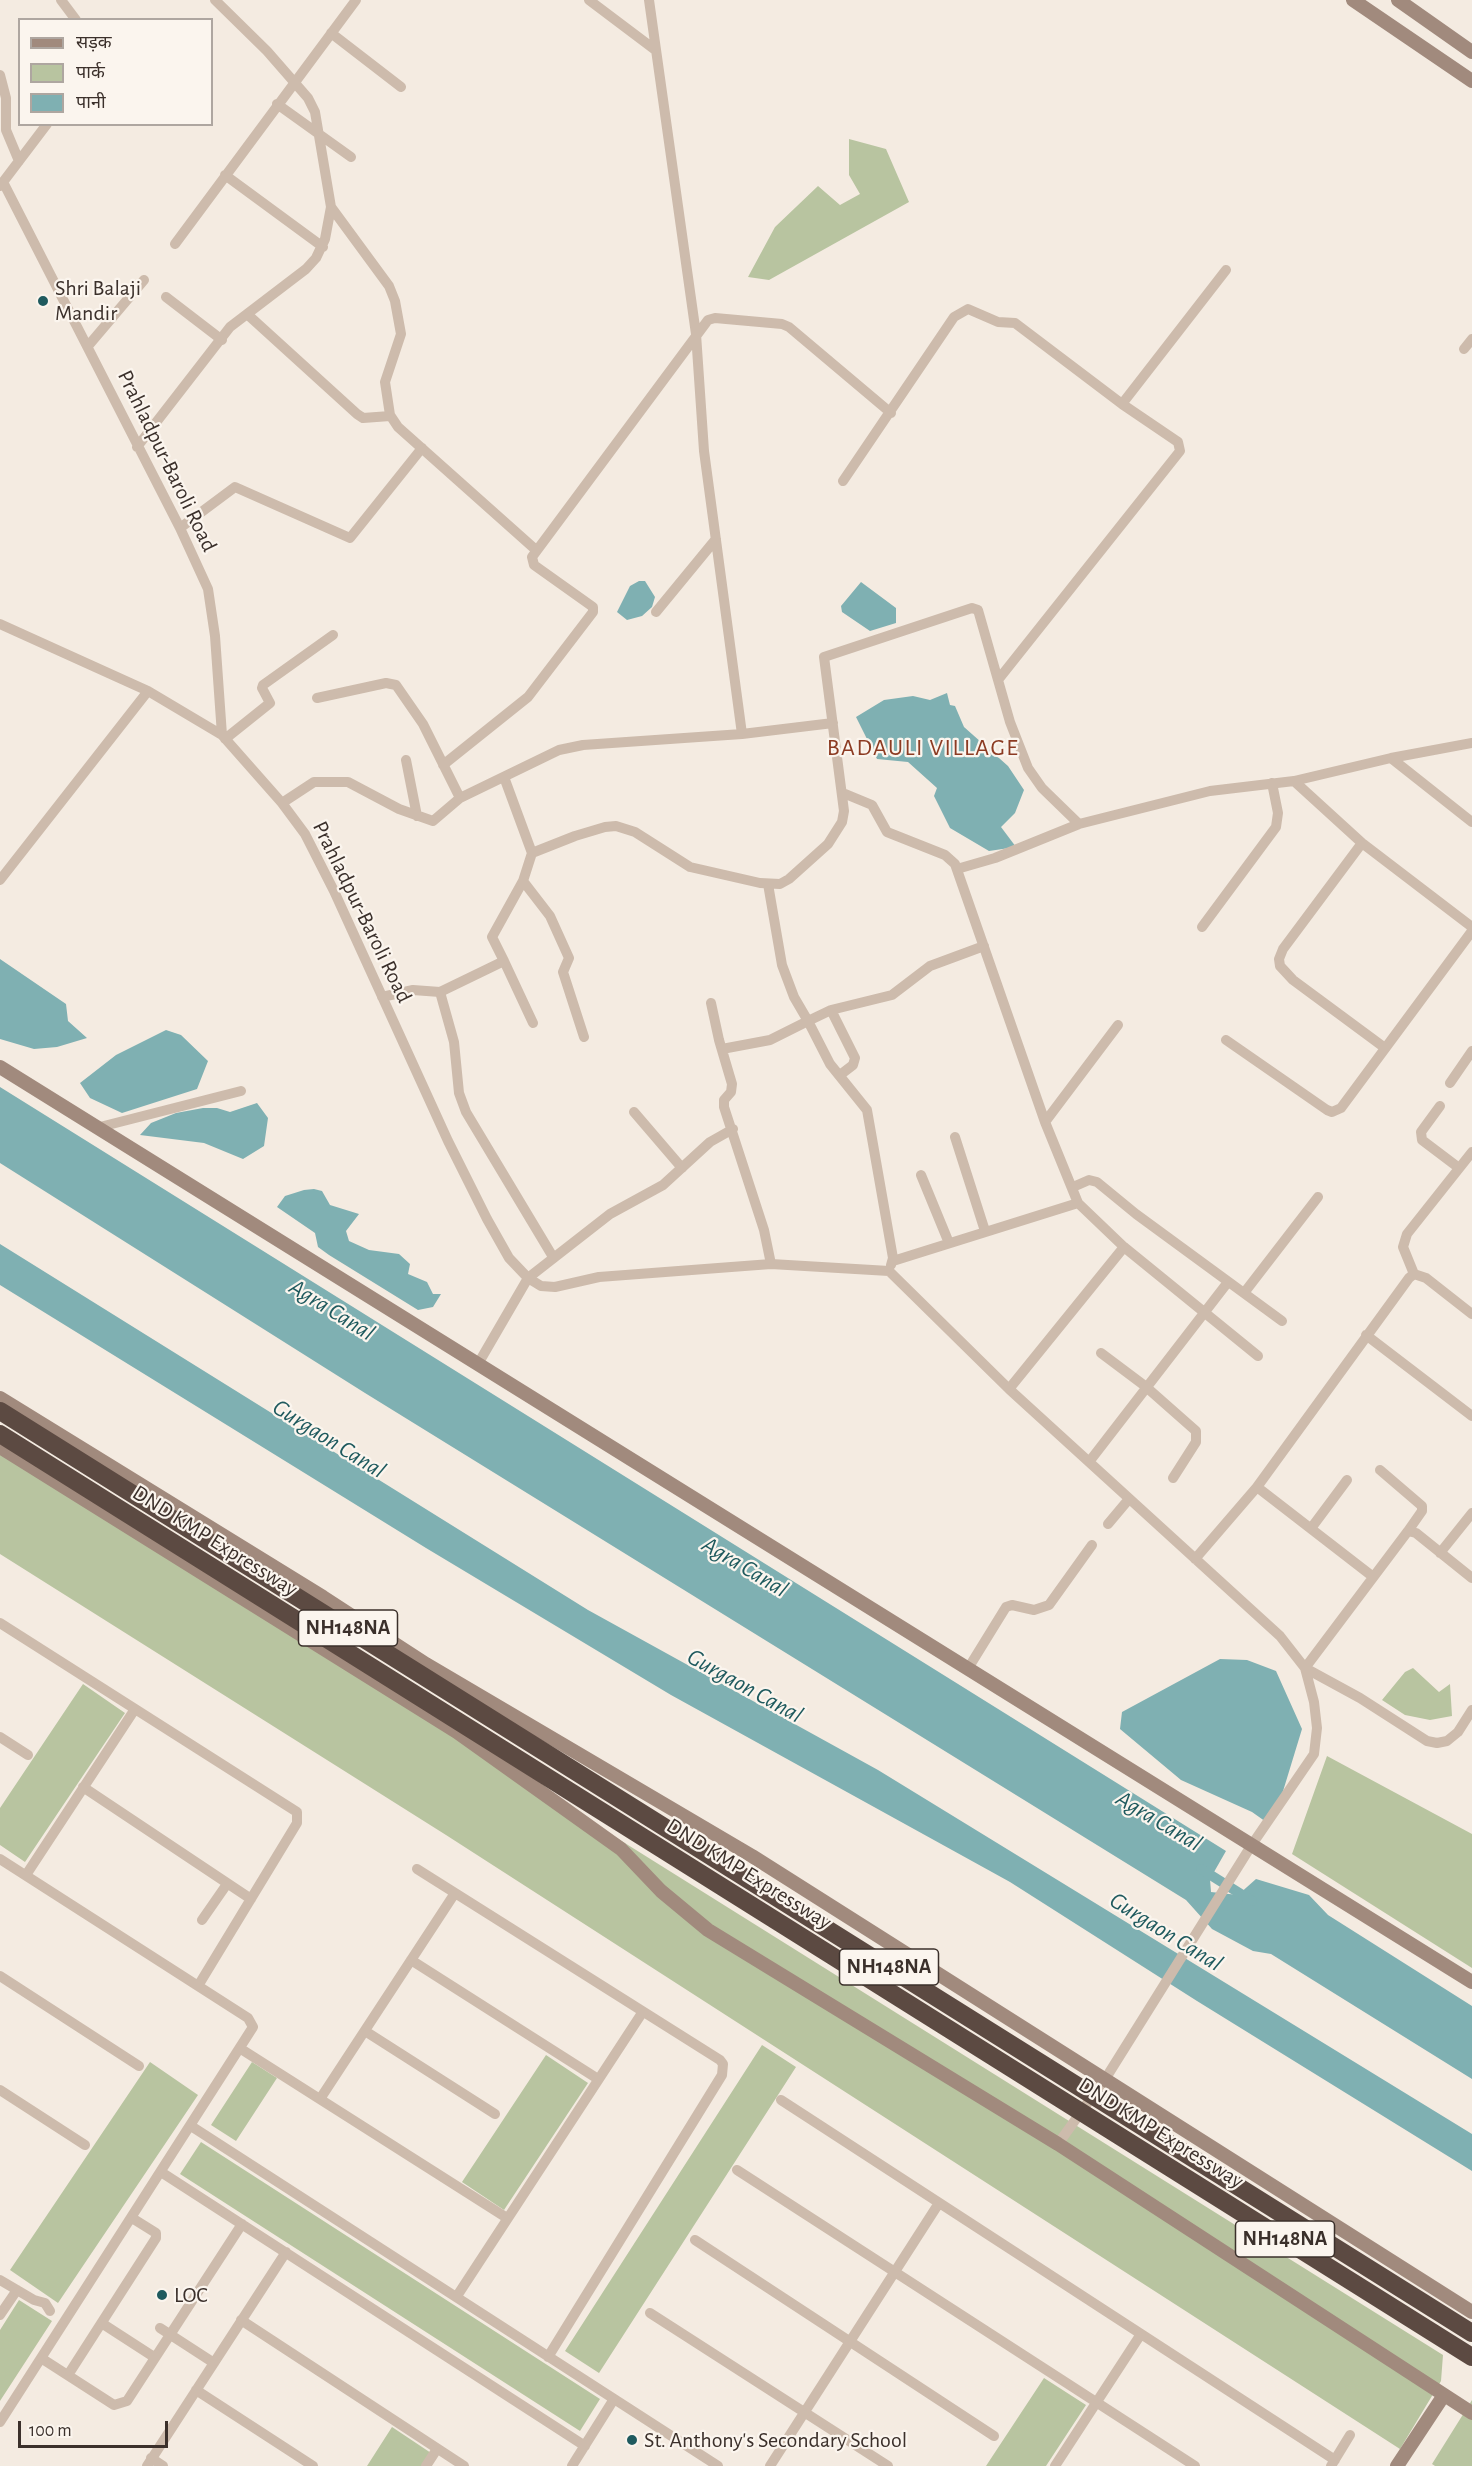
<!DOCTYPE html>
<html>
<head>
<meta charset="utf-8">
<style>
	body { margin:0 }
	#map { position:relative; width:1472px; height:2466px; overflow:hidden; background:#f4ebe1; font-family:"Alegreya Sans","Noto Sans Devanagari",sans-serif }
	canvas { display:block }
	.legend { position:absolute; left:18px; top:18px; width:195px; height:108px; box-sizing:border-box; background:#fbf5ee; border:2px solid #aea6a0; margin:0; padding:8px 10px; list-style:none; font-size:18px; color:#3b302b }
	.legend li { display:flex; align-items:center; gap:12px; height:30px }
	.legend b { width:30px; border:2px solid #aea6a0 }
	.scale { position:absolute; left:18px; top:2421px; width:150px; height:27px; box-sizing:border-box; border:3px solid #3b302b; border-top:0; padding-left:8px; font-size:18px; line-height:21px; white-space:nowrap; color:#3b302b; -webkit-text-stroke:4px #fbf5ee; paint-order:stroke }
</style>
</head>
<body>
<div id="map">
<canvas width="1472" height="2466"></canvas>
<ul class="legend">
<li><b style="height:8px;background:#a18a7d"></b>सड़क</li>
<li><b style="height:16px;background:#b8c4a0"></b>पार्क</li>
<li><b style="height:16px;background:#7fb0b2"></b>पानी</li>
</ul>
<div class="scale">100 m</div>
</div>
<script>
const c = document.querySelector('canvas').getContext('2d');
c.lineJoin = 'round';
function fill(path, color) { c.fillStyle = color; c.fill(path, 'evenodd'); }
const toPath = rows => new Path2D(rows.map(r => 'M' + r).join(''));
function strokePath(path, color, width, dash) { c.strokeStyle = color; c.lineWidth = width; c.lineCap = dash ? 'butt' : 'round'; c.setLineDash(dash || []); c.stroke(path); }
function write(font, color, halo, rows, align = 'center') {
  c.font = font + ' "Alegreya Sans",sans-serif'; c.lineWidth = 4.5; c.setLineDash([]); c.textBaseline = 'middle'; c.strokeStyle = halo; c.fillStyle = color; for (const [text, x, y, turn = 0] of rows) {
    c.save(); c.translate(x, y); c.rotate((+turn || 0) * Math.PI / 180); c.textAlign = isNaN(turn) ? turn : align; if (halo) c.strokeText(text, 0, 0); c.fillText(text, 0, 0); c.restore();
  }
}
fill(toPath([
	[849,139,886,149,909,202,769,280,748,277,775,227,818,186,840,205,860,194,849,175],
	[0,1452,1443,2355,1441,2381,1400,2449,446,1835,0,1554],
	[1413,1668,1439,1692,1450,1684,1452,1716,1430,1720,1405,1715,1382,1700,1405,1672],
	[83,1684,125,1713,25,1862,0,1845,0,1808],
	[1327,1756,1472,1834,1472,1968,1292,1854],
	[762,2045,796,2067,599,2373,565,2351],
	[546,2055,588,2083,504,2210,462,2182],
	[150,2062,198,2095,58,2303,10,2270],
	[252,2062,277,2078,236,2141,211,2125],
	[201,2142,600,2399,580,2431,180,2174],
	[19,2300,52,2321,0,2401,0,2330],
	[1044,2378,1086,2405,1046,2466,986,2466],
	[1472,2400,1472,2466,1435,2466,1432,2464],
	[392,2427,434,2455,427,2466,367,2466]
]), '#b8c4a0');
fill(toPath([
	[639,581,645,581,655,597,652,607,642,616,627,620,617,612,630,586],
	[861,582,896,608,896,623,870,631,842,612,841,606],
	[947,693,950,705,955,706,964,727,1008,766,1024,790,1015,813,1001,827,1016,847,989,851,950,828,934,796,937,788,908,762,877,759,856,717,884,700,913,696,930,700],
	[0,959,66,1004,68,1021,87,1038,57,1047,34,1049,0,1039],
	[166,1030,181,1035,208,1061,197,1089,122,1113,90,1098,80,1083,116,1055],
	[0,1087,1226,1851,1210,1879,1211,1892,1238,1895,1256,1879,1309,1895,1328,1915,1472,2006,1472,2079,1271,1954,1253,1951,1212,1929,1186,1900,365,1393,0,1163],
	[257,1103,268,1118,264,1146,243,1159,204,1143,140,1135,151,1123,176,1113,203,1108,217,1108,230,1112],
	[314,1189,322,1191,330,1205,359,1214,346,1231,349,1241,369,1250,399,1254,410,1264,408,1274,427,1282,433,1294,441,1294,433,1307,418,1310,329,1255,318,1247,315,1233,277,1207,285,1196,304,1190],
	[0,1244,588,1610,878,1770,1472,2134,1472,2171,1197,2001,1010,1882,671,1695,426,1548,0,1285],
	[1220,1659,1247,1660,1276,1671,1302,1729,1280,1801,1269,1824,1252,1812,1181,1780,1120,1729,1122,1712]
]), '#7fb0b2');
strokePath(toPath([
	[1201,1869,1252,1901]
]), '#7fb0b2', 10);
strokePath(toPath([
	[61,0,76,20],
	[215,0,267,51,308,98,315,112,331,207,389,286,395,301,401,334,385,382,390,415,398,427,536,550],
	[589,0,654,49],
	[649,0,696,334,704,451,742,734],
	[331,33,401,87],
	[0,75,6,98,6,130,19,161],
	[277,104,351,157],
	[225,175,323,247],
	[3,182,180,528,208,589,215,636,222,735,282,803,305,834,334,891,448,1141,487,1219,509,1258,528,1278,478,1364],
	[0,186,47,124],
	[175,244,356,0],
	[166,297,222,340],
	[247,314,357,414,363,418,390,416],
	[88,346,144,280],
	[1464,349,1472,339],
	[1122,404,1226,270],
	[137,447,230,327,306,269,316,258,325,239,331,207],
	[843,481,954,317,968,309,998,322,1015,323,1122,404,1178,442,1180,451,998,680],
	[180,528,235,487,350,538,422,448],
	[656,612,716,539],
	[0,624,148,691,222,735],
	[317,698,386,683,396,685,423,724,460,798],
	[225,739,270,703,262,688,263,685,333,635],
	[1391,758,1472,822],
	[406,760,417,816],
	[443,765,528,697,593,612,593,607,534,565,532,557,708,320,715,318,782,324,789,327,891,413],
	[504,777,532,853,575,836,605,827,616,826,635,832,690,867,760,883,780,884,789,879,828,844,842,822,844,811,824,657,972,608,978,610,1010,722,1028,768,1042,788,1079,824],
	[1294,781,1362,843,1472,927],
	[843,793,872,805,887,832,945,855,955,864,1045,1122,1078,1203],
	[282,803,314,782,348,782,399,809,433,821,460,798,559,750,583,745,742,734,833,723],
	[1362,843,1283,949,1279,959,1280,966,1293,980,1385,1048],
	[957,869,995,858,1079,824,1210,791,1294,781,1391,758,1472,743],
	[0,880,148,691],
	[523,881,550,916,569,958,563,972,584,1037],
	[768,884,782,965,794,997,808,1021,831,1010,855,1058,853,1065,840,1075],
	[1202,927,1276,827,1278,813,1272,783],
	[504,961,533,1023],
	[440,992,454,1042,459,1093,466,1112,553,1257],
	[382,997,413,990,440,992,504,961,492,937,523,881,532,853],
	[711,1003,719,1040,732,1084,731,1092,724,1100,724,1107,764,1230,771,1264],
	[831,1010,892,995,930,966,984,946],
	[1226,1040,1327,1110,1332,1112,1341,1108,1472,931],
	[722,1049,770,1040,808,1021,830,1064,867,1110,893,1258,891,1265],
	[1450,1083,1472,1051],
	[1440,1106,1421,1132,1422,1140,1459,1168],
	[634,1112,682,1168],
	[1045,1122,1118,1025],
	[96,1128,241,1091],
	[733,1129,710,1142,663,1185,610,1214,528,1278,541,1286,555,1287,599,1277,771,1264,889,1271,1009,1389,1280,1636,1305,1668,1314,1702,1317,1728,1314,1754,1251,1846,1109,2073,1058,2144],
	[955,1137,985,1231],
	[921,1175,949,1243],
	[1073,1187,1089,1180,1097,1182,1136,1214,1282,1321],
	[893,1261,1078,1203,1124,1247,1258,1356],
	[1414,1274,1403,1247,1407,1234,1472,1152],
	[1244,1293,1318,1197],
	[1366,1335,1472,1416],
	[1101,1353,1145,1386,1196,1431,1196,1442,1173,1478],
	[1009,1389,1124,1247],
	[1089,1462,1228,1282],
	[1380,1470,1422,1506,1422,1511,1408,1531],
	[1257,1487,1372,1576],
	[1108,1524,1129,1499],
	[1312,1527,1347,1480],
	[1440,1553,1472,1513],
	[1195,1559,1257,1487,1409,1278,1414,1274,1426,1278,1472,1314],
	[1472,1578,1416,1533,1408,1531,1305,1668,1360,1698,1427,1741,1437,1743,1447,1741,1458,1732,1472,1710],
	[0,1623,297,1812,297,1823,198,1986],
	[969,1667,1006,1607,1012,1605,1034,1610,1049,1605,1092,1545],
	[0,1737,28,1755],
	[83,1787,251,1899],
	[0,1859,248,2018,253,2027,0,2422],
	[417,1869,720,2060,723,2064,722,2075,548,2357],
	[26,1875,135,1709],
	[202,1920,227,1884],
	[411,1960,598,2079],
	[0,1976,139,2066],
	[365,2031,495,2114],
	[241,2049,507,2218],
	[0,2090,85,2145],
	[320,2099,455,1893],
	[781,2100,1335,2460],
	[191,2126,718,2466],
	[737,2170,1195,2466],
	[161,2172,585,2446],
	[695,2240,994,2436],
	[0,2280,34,2300,45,2303,50,2311],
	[457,2296,642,2013],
	[650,2313,888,2466],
	[0,2315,17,2290],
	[241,2320,464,2466],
	[103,2324,154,2357],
	[160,2328,214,2363],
	[41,2358,114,2405,127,2401,242,2224],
	[68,2375,156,2238,156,2233,132,2218],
	[196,2390,313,2466],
	[151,2458,163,2466],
	[147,2466,286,2252],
	[426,2466,437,2449],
	[572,2466,614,2399],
	[770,2466,939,2203],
	[1055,2466,1141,2334],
	[1331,2466,1350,2435]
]), '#cdbbac', 10);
strokePath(toPath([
	[1353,0,1472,81],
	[1398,0,1472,52],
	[0,1067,1472,1982],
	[0,1398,323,1597,426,1664,752,1856,1472,2312],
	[0,1447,457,1732,621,1849,661,1891,708,1930,1058,2144,1472,2413],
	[1397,2466,1444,2395]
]), '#a18a7d', 14);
strokePath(toPath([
	[0,1411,1472,2333],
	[0,1434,1472,2357]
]), '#5c4a42', 18);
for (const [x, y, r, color] of [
	[43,301,6,"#1f5a5e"],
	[162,2295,6,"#1f5a5e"],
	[632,2440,6,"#1f5a5e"]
]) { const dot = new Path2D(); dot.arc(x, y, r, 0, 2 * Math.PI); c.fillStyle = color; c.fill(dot); strokePath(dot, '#fbf5ee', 2); }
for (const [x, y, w] of [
	[348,1628,99],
	[889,1967,99],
	[1285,2239,99]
]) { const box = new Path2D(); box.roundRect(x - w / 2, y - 18, w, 36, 4.5); c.fillStyle = '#fbf5ee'; c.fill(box); strokePath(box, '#3b302b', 1.5); }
write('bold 21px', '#3b302b', null, [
	["NH148NA",348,1628],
	["NH148NA",889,1967],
	["NH148NA",1285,2239]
]);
write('22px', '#3b302b', '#fbf5ee', [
	["Shri Balaji",55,288],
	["Mandir",55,313],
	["LOC",174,2295],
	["St. Anthony's Secondary School",644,2440]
], 'left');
write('22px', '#3b302b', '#fbf5ee', [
	["Prahladpur-Baroli Road",167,461,64],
	["Prahladpur-Baroli Road",362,912,64],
	["DND KMP Expressway",215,1541,32],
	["DND KMP Expressway",749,1874,32],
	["DND KMP Expressway",1161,2133,32]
]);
c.letterSpacing = '1.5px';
write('24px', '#8c3b22', '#fbf5ee', [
	["BADAULI VILLAGE",923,748]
]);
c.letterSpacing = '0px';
write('italic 24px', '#1f5a5e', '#fbf5ee', [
	["Agra Canal",332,1310,32],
	["Gurgaon Canal",329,1439,32],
	["Agra Canal",745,1567,31],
	["Gurgaon Canal",745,1686,29],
	["Agra Canal",1159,1821,31],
	["Gurgaon Canal",1166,1932,32]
]);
</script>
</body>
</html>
